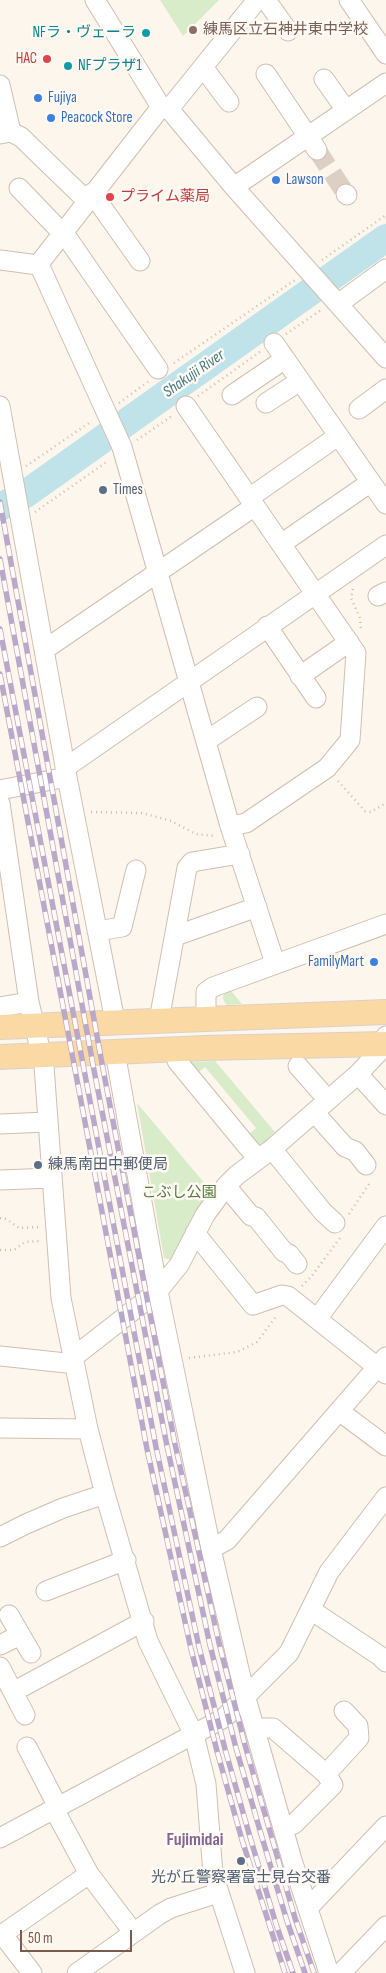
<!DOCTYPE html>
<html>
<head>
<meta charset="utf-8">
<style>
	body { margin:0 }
	#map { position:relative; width:386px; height:1973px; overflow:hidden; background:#fdf6ec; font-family:"Sofia Sans Condensed",sans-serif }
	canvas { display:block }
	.scale { position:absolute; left:20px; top:1930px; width:112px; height:22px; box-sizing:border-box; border:2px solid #7a5c4d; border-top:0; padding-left:6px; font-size:15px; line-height:18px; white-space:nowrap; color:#7a5c4d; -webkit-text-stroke:4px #fffaf3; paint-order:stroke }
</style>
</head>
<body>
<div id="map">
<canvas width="386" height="1973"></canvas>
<div class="scale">50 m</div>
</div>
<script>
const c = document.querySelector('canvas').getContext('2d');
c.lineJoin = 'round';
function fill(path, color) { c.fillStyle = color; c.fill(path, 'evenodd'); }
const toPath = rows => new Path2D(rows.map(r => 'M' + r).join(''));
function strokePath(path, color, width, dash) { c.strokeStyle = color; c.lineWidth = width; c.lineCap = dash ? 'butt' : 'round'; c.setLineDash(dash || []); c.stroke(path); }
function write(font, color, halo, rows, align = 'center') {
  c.font = font + ' "Sofia Sans Condensed","Noto Sans JP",sans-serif'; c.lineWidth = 5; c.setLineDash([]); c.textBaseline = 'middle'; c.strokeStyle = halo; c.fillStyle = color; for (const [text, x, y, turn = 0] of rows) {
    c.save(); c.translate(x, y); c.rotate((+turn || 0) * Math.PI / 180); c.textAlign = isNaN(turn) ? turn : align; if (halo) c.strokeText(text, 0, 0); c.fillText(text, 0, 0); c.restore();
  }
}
fill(toPath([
	[160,0,219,0,183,36],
	[231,991,242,1004,227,1005,225,1003,223,998,224,994],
	[215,1061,275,1132,258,1148,248,1135,256,1128,205,1067,196,1074,187,1062],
	[137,1103,212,1192,172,1260,164,1258]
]), '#d8ecc9');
strokePath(toPath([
	[0,507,24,495,386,238]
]), '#bfe3e8', 28);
strokePath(toPath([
	[317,150,346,194]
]), '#dcd0c4', 19, [19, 9]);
const minor = toPath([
	[95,0,161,107,169,109,234,187,386,358],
	[266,0,288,31],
	[349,0,386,54],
	[203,67,229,102],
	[266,74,317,150],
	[324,79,346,110],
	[0,85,11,132,0,134],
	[169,109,257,0],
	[11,132,21,137,86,200],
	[234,187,386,83],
	[19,188,68,239,158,369],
	[92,193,140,261],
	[346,194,347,195],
	[0,260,38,265,42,271,122,447,230,826,275,963],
	[38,265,161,107],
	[338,304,386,269],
	[274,343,386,504],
	[232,395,285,359],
	[266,403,300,381],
	[0,406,67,777,115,1021],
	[186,406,356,653,350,740,327,768,246,823,230,826],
	[359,409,386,389],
	[249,498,338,436],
	[281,544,371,482],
	[378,596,386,592],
	[267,626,316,698],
	[44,650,255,506],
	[300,676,349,642],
	[206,741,257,707],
	[65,768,386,545],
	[0,790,67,777],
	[0,803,29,1002,44,1066,61,1298,88,1429,105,1494,148,1641,194,1735,206,1784,213,1874,245,1973],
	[97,931,122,927,136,870],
	[175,936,257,907],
	[0,1007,29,1002],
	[206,1018,206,992,213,987,386,924],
	[159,1020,187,868,192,862,240,854],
	[115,1052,158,1291,211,1549,245,1695,292,1860,329,1973],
	[177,1061,257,1158],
	[298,1066,328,1100],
	[358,1074,386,1105],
	[314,1112,345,1147,355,1151,366,1165],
	[0,1124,48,1122],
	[272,1149,323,1212,335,1223],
	[0,1180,52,1178],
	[226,1186,251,1216,256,1217,284,1252,289,1254,297,1264],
	[195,1233,253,1305,282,1295,288,1296,386,1374],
	[317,1319,386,1226],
	[0,1356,66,1363,158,1291,179,1265,205,1215,226,1186,237,1175,272,1149,358,1074,377,1054,386,1036],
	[339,1411,386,1446],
	[0,1428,88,1429],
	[0,1537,26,1524,63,1508,105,1494],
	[211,1549,227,1540,386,1357],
	[46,1591,126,1560],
	[311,1610,380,1656,386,1662],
	[9,1615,31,1653],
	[0,1645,20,1635],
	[0,1667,25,1715],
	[13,1692,144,1621],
	[256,1728,273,1728,326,1774,333,1785,294,1824,284,1828],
	[27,1747,58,1807],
	[326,1774,359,1738,358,1726,344,1711],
	[54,1809,89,1874,133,1932],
	[0,1838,224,1718,289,1653,329,1572,386,1497],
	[308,1908,386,1826],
	[32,1973,6,1939,7,1931,89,1874],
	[77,1973,160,1914,171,1908,218,1893],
	[341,1973,386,1926]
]);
const major = toPath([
	[0,1027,386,1012],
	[0,1057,204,1048,386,1044]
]);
strokePath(minor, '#d1beb0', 21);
strokePath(major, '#dad1cd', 26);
strokePath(toPath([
	[322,260,386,215],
	[286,334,321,310],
	[174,363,295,280],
	[198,396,261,351],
	[119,403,149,381],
	[137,440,172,416],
	[26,466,92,421],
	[35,512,108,461],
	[353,589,351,598,360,618,361,629],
	[338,781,365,811,371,812,386,803],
	[91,812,142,813,171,821,196,834,216,836],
	[349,1214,371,1181],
	[0,1218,6,1219,19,1228,41,1227],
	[0,1250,14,1250,25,1242,41,1241],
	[302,1286,311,1277,340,1238],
	[189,1358,237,1352,257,1342,277,1315]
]), '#d9b8a5', 2.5, [1, 4]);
strokePath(minor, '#fff', 19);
strokePath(major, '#fbd9a5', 24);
const rail = toPath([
	[0,502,103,1069,175,1444,219,1643,245,1745,295,1918,314,1973],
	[0,559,94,1070,167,1446,210,1645,236,1748,261,1834,287,1921,305,1973],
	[0,629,156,1447,199,1647,225,1749,250,1837,276,1924,293,1973],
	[0,674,147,1449,191,1649,217,1751,242,1840,285,1973]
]);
strokePath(rail, '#b9a8c9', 5.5);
strokePath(rail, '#fffaf3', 4, [11]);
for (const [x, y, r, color] of [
	[193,30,5,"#8d6e63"],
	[146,33,5,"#0f9aa8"],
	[47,59,5,"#e0444e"],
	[68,66,5,"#0f9aa8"],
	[38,98,5,"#3f7fe0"],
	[51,118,5,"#3f7fe0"],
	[276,180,5,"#3f7fe0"],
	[110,197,5,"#e0444e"],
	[103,490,5,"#5c6f8a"],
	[374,962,5,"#3f7fe0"],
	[38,1165,5,"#5c6f8a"],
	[241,1861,5,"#5c6f8a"]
]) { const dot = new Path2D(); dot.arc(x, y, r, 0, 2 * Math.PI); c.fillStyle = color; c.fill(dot); strokePath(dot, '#fffaf3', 2); }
write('15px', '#785e54', '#fffaf3', [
	["練馬区立石神井東中学校",203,30]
], 'left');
write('15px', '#0d838f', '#fffaf3', [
	["NFラ・ヴェーラ",136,33],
	["NFプラザ1",78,66,"left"]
], 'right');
write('15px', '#be3a42', '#fffaf3', [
	["HAC",37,59],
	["プライム薬局",120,197,"left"]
], 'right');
write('15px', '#366cbe', '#fffaf3', [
	["Fujiya",48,98],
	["Peacock Store",61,118],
	["Lawson",286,180],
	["FamilyMart",364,962,"right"]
], 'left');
write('15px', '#4e5e75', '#fffaf3', [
	["Times",113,490],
	["練馬南田中郵便局",48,1165],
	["光が丘警察署富士見台交番",241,1878,"center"]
], 'left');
write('15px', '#537a41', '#fffaf3', [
	["こぶし公園",179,1193]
]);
write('italic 16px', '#437c86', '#fffaf3', [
	["Shakujii River",194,374,-35]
]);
write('bold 18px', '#846695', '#fffaf3', [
	["Fujimidai",195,1840]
]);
</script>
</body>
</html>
